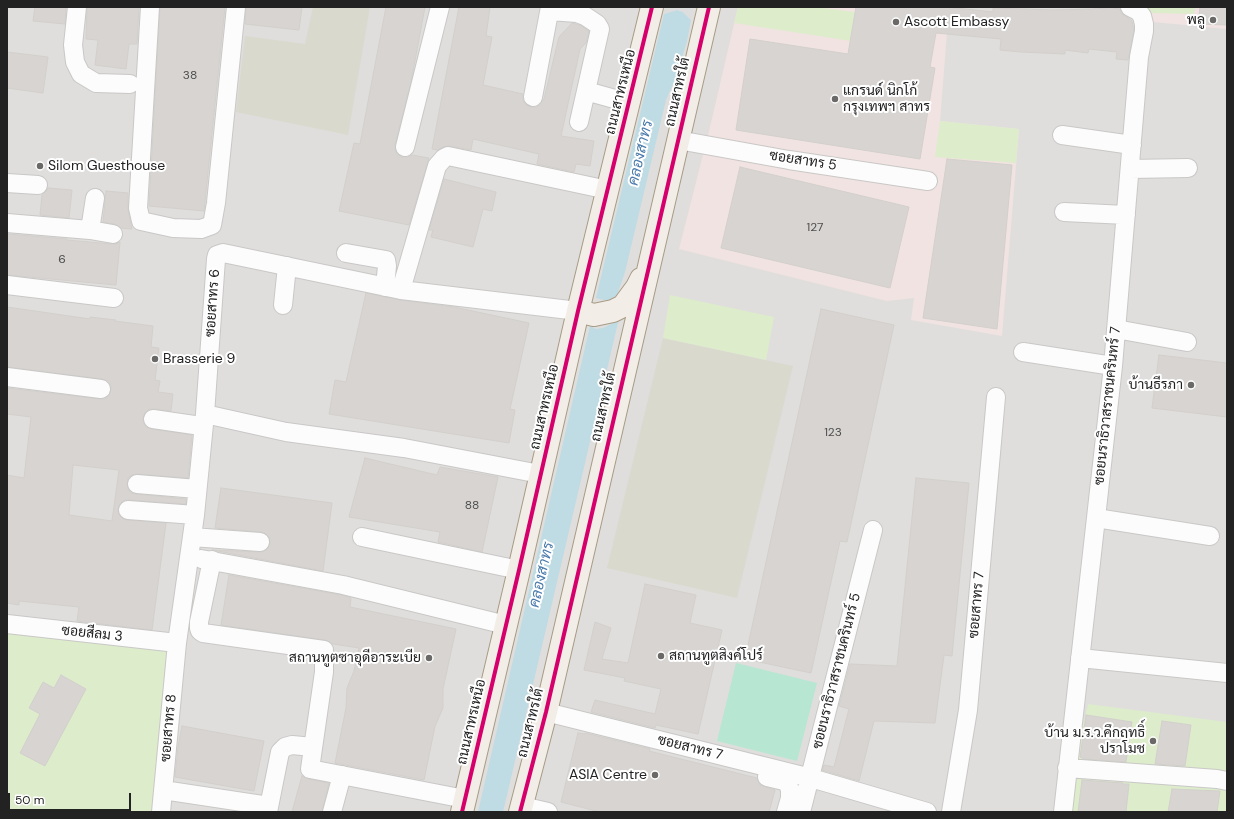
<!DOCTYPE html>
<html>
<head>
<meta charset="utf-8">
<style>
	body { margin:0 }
	#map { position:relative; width:1234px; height:819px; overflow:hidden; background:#f0eeeb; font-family:"DM Sans",sans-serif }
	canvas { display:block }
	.frame { position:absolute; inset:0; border:8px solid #222; pointer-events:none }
	.scale { position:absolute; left:8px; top:793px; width:123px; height:18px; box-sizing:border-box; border:2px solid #222; border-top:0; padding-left:5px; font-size:12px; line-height:14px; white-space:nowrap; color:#222; -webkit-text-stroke:3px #fff; paint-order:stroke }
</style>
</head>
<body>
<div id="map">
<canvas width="1234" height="819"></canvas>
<div class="frame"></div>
<div class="scale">50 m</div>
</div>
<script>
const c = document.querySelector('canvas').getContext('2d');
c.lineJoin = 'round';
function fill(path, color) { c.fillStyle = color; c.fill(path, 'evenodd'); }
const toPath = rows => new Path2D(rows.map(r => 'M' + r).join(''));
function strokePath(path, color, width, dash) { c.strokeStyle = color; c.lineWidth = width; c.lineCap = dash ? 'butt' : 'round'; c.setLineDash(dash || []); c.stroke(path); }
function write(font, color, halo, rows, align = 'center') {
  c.font = font + ' "DM Sans",Sarabun,sans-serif'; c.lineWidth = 4; c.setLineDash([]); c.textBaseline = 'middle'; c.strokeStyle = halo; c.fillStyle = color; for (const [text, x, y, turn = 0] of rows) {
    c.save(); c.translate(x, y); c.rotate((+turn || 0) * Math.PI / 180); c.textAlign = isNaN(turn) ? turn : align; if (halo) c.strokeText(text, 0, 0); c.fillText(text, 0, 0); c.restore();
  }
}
fill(toPath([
	[7,7,1227,7,1227,812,7,812]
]), '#dfdedc');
fill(toPath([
	[738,7,949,7,940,121,1019,129,1002,336,911,320,914,298,887,301,679,249,704,151,930,190,932,172,707,140],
	[1143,7,1227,7,1227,29,1153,22,1150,13]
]), '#f1e3e1');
fill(toPath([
	[313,7,370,7,348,135,236,112,245,36,305,44],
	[663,338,793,366,737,598,607,568]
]), '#d9d9cd');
fill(toPath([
	[738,7,816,7,855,12,851,41,734,23],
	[1143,7,1196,7,1194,14,1150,13],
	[940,121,1019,129,1016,163,935,157],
	[670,295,774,317,766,360,663,338],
	[7,632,172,647,155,812,7,812],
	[1088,704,1227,722,1227,812,1072,812,1075,760]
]), '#ddeccb');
fill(toPath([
	[736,663,817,683,797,761,717,741]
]), '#b7e6d2');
fill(toPath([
	[677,10,683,12,691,20,687,41,676,77,666,100,625,272,617,295,610,300,603,300,596,298,664,14],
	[620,314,503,812,478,812,590,326,596,329,603,328,613,323]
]), '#bfdbe3');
fill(toPath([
	[666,7,693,7,691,20,683,12,677,10,664,14]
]), '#dedddd');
const building = toPath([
	[35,7,66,7,65,24,33,21,35,7],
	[87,7,139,7,137,44,129,44,126,69,95,65,98,40,86,39,87,7],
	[160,7,225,7,204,211,149,206,160,7],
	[246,7,302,7,299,30,245,24,246,7],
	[386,7,425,7,411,82,395,145,395,150,397,154,402,157,408,157,412,155,429,158,409,225,339,211,354,143,360,144,386,7],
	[459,7,490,7,486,36,492,37,483,85,523,94,523,101,526,105,531,107,537,107,544,99,559,37,572,23,580,25,589,31,586,43,580,49,561,136,594,141,590,166,576,164,574,172,537,164,539,154,473,139,471,150,450,146,443,147,437,150,432,149,459,7],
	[856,7,947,7,993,12,993,8,1054,10,1094,9,1095,8,1106,9,1107,7,1120,9,1121,13,1132,21,1134,30,1128,60,1116,59,1117,52,1089,49,1088,53,1065,50,1065,54,1021,52,1000,50,1001,39,936,33,930,67,935,68,920,159,736,130,750,39,848,54,856,7],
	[1200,7,1227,7,1227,25,1198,24,1200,7],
	[7,52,48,57,43,93,7,88,7,52],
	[947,159,1012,165,997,329,923,318,947,159],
	[740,167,909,207,890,288,721,248,740,167],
	[444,179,496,192,492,211,483,209,473,247,431,237,433,230,429,230,444,179],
	[48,188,72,190,69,218,40,215,42,195,46,191,48,188],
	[106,191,128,193,128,210,132,229,121,228,115,224,103,222,106,191],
	[7,234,67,239,67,240,111,244,116,244,120,242,116,285,7,275,7,234],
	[366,293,400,300,454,307,529,323,510,409,515,410,509,443,329,414,335,380,346,382,366,293],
	[7,307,90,319,90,317,116,320,115,321,153,326,151,347,159,348,155,380,160,381,158,392,173,394,171,411,155,409,149,409,145,413,143,418,143,422,146,427,151,429,192,435,188,478,137,474,132,475,128,478,127,483,128,489,131,493,136,494,186,499,186,504,128,500,124,500,120,504,118,509,119,515,122,518,127,520,166,523,152,630,77,621,79,607,19,601,19,605,7,603,7,475,24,478,31,417,7,414,7,388,100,399,105,399,109,396,111,390,111,385,108,381,102,379,7,367,7,307],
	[73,465,119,470,112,521,69,515,73,465],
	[821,309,894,325,847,542,840,541,811,673,745,659,821,309],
	[1159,355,1227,363,1227,417,1152,408,1159,355],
	[365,458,437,475,440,467,498,477,482,552,438,542,440,532,349,517,365,458],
	[916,478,969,483,952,656,944,655,935,723,874,721,859,781,822,770,824,765,834,767,849,709,839,706,850,664,897,666,916,478],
	[221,488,332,503,323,571,212,550,260,552,265,551,268,548,270,543,269,537,266,534,261,532,215,528,221,488],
	[229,575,341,595,351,598,350,607,456,629,443,689,443,708,435,726,424,780,335,763,346,708,347,688,354,671,359,648,333,644,325,640,221,625,229,575],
	[645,584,696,595,690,623,722,630,698,734,656,725,655,728,591,712,595,700,655,714,661,689,624,681,625,678,584,670,595,622,611,628,602,659,628,663,645,584],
	[61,675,86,689,45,766,20,753,40,714,29,708,43,682,54,688,61,675],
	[1086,715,1132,722,1126,762,1084,759,1080,757,1086,715],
	[1162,721,1191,725,1185,766,1155,764,1162,721],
	[182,726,264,741,254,791,175,777,178,747,182,726],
	[578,733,585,734,585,733,650,749,649,751,757,778,760,785,775,790,769,812,600,812,561,802,578,733],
	[302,776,308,779,329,783,322,812,292,812,302,776],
	[1082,780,1123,783,1123,784,1129,784,1126,812,1078,812,1082,780],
	[1172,789,1220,791,1217,812,1168,812,1172,789]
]);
fill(building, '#d7d4d2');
strokePath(building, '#d3d0cc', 1);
const minor = toPath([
	[77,7,73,45,75,62,81,74,96,83,130,84],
	[150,7,138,208,141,221,173,228,201,229,212,225,216,203,236,7],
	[550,11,577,13,585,16,597,24,600,29,579,122],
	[586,91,629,103],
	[533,97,550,7],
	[1062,135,1132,145],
	[678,140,789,160,928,181],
	[405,147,440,7],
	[1130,169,1188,168],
	[7,183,38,185],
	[1064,212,1126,215],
	[7,223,90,230,113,234],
	[90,230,95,198],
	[346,253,386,260,387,266,385,287],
	[7,285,114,298],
	[401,290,437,166,444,158,448,156,608,190],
	[283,305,287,266],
	[1116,329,1187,342],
	[1023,352,1113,366],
	[7,377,101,389],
	[205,414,286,432,404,448,540,474],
	[153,419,201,426,204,424],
	[137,484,197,489],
	[128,510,195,515],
	[1096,518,1210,536],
	[192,537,260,542],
	[362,537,519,570],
	[201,559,343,585,506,625],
	[212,560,199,622,199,628,200,631,203,633,324,650,324,672,310,769,465,799],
	[7,624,177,643],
	[1080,658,1227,673],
	[546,712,811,778,927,812],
	[1067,768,1217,779,1227,781],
	[767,777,784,781,788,784,790,790,790,798,786,812],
	[163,790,269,806],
	[522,806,548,812],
	[161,812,177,643,195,515,205,414,216,259,217,255,223,253,401,290,578,311],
	[268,812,280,752,285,747,292,745,313,747],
	[332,812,342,775],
	[801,812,873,530],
	[951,812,968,710,996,397],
	[1063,812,1113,366,1139,57,1144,31,1144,24,1142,16,1138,11,1130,7]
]);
const major = toPath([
	[578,311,594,315,613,311,623,306,637,287,641,279],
	[462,812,519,570,578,311,652,7],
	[520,812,546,712,709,7]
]);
strokePath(minor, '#c9c8c7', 20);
strokePath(major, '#a79c86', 24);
strokePath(minor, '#fdfcfc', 18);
strokePath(major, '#f3ede7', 22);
strokePath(toPath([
	[462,812,519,570,578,311,652,7],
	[520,812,546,712,709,7]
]), '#d6006c', 4);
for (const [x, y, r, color] of [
	[1213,20,4,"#6a6968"],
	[896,22,4,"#6a6968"],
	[835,99,4,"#6a6968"],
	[40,166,4,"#6a6968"],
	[155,359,4,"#6a6968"],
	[1191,385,4,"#6a6968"],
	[661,656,4,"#6a6968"],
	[429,658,4,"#6a6968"],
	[1153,741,4,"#6a6968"],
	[655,775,4,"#6a6968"]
]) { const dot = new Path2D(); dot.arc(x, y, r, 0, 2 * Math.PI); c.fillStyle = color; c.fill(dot); strokePath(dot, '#fff', 1.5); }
write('12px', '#4f4e4e', null, [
	["38",190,76],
	["127",815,228],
	["6",62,260],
	["123",833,433],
	["88",472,506]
]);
write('14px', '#222', '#fff', [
	["พลู",1205,20],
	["Ascott Embassy",904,22,"left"],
	["แกรนด์ นิกโก้",843,91,"left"],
	["กรุงเทพฯ สาทร",843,107,"left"],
	["Silom Guesthouse",48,166,"left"],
	["Brasserie 9",163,359,"left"],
	["บ้านธีรภา",1183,385],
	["สถานทูตสิงค์โปร์",669,656,"left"],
	["สถานทูตซาอุดีอาระเบีย",421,658],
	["บ้าน ม.ร.ว.คึกฤทธิ์",1145,733],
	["ปราโมช",1145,749],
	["ASIA Centre",647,775]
], 'right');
write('14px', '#222', '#fff', [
	["ถนนสาทรเหนือ",621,92,-76],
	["ถนนสาทรใต้",678,92,-77],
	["ซอยสาทร 5",803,161,9],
	["ซอยสาทร 6",213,303,-86],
	["ซอยนราธิวาสราชนครินทร์ 7",1108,406,-84],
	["ถนนสาทรเหนือ",545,407,-77],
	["ถนนสาทรใต้",604,407,-77],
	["ซอยสาทร 7",977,605,-85],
	["ซอยสีลม 3",92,634,6],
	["ซอยนราธิวาสราชนครินทร์ 5",837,671,-76],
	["ถนนสาทรเหนือ",472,722,-77],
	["ถนนสาทรใต้",531,723,-76],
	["ซอยสาทร 8",169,728,-85],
	["ซอยสาทร 7",690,748,14]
]);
write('italic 15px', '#4a7aab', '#fff', [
	["คลองสาทร",641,153,-77],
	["คลองสาทร",542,575,-77]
]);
</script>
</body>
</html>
